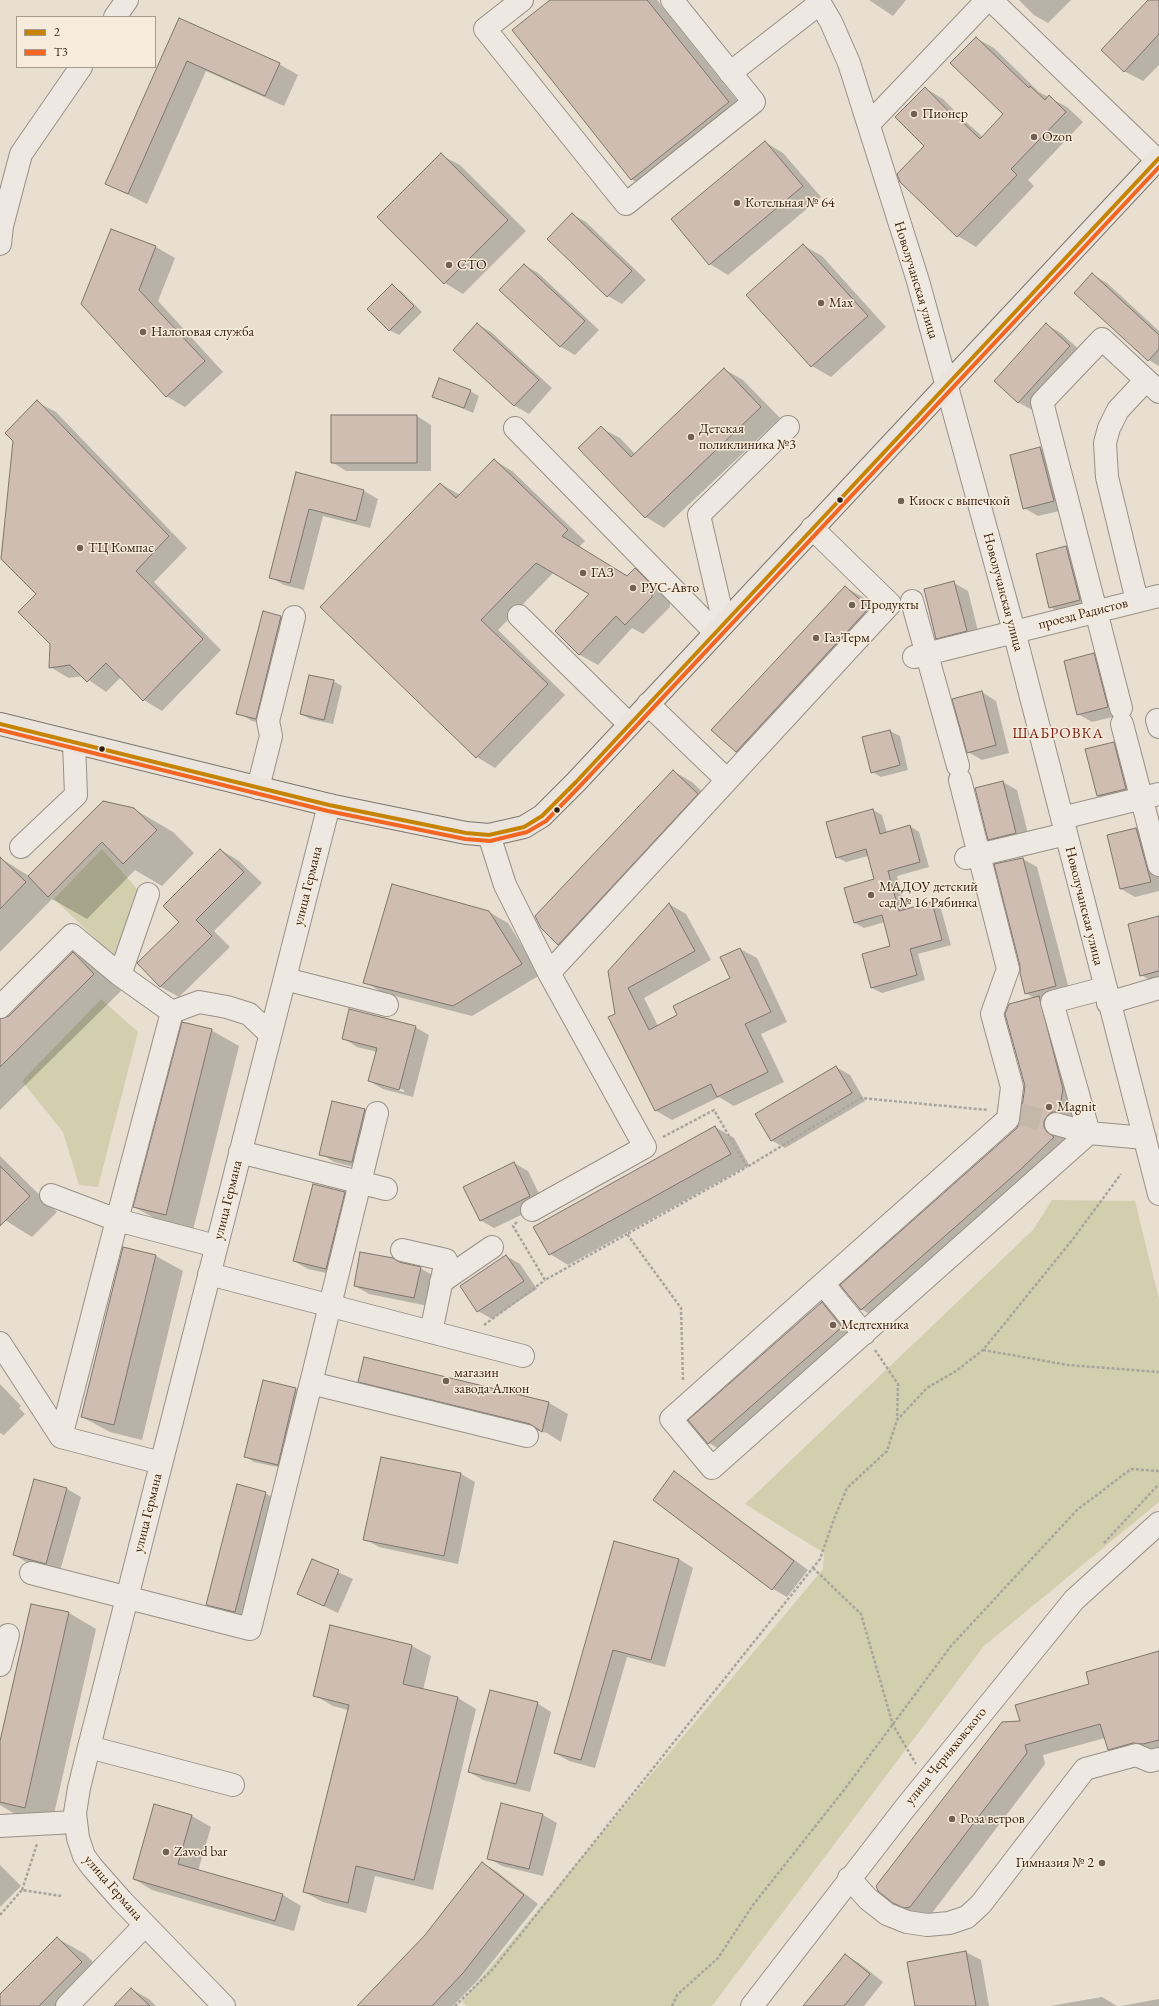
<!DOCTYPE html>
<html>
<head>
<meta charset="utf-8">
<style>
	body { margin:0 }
	#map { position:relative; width:1159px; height:2006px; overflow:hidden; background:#e8dfd1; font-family:"EB Garamond",serif }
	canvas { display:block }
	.legend { position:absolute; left:16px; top:16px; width:140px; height:52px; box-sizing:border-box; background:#f7ecdb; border:1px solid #a8998a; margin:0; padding:5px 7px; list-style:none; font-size:12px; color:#321c10 }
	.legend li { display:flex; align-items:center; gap:8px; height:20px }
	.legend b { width:20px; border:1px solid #a8998a }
</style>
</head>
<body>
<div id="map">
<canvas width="1159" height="2006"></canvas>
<ul class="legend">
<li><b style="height:5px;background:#c68404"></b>2</li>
<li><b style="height:5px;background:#f26522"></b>Т3</li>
</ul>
</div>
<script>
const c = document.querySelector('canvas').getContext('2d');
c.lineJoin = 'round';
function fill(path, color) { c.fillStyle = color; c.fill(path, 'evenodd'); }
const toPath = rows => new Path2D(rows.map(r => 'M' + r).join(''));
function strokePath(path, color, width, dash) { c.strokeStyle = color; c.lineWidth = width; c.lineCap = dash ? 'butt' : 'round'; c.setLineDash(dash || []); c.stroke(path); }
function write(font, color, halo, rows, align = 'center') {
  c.font = font + ' "EB Garamond",serif'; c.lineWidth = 3; c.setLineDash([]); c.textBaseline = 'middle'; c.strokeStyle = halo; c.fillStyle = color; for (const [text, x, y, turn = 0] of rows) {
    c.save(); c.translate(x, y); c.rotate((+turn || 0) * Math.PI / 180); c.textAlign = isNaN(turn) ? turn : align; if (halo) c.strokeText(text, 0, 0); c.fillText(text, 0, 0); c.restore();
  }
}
fill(toPath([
	[102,849,138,890,115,957,54,899],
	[101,999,138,1032,98,1187,79,1185,63,1132,22,1081],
	[1052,1200,1135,1201,1159,1299,1159,1502,984,1646,712,2006,466,2006,462,2001,823,1569,824,1553,745,1504,1033,1230]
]), '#d3ceae');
fill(toPath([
	[551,0,657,0,747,113,650,190,631,179],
	[869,0,906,0,893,16],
	[1019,0,1071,0,1048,23,1034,15],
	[1149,0,1159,0,1159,65,1143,81,1124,71],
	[179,20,279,64,298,75,284,106,206,71,147,204,107,184],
	[976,38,994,48,1039,92,1067,107,1083,122,1028,180,1034,186,976,247,958,236,901,181,925,146,925,88,943,99,966,122,983,137,1004,114],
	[765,142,783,153,821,197,728,275,710,264],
	[441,155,460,165,526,231,463,294,445,283],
	[572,214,586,222,646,280,622,304,608,296,548,239],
	[111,230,156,247,175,258,158,301,223,372,185,407,166,396],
	[803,245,822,256,886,327,831,377,812,366,748,295],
	[524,265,538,273,599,330,575,355,561,347,501,290],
	[1093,275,1107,283,1159,331,1159,366,1149,360],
	[392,286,401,291,422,312,399,335,389,330],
	[477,324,491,332,552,388,529,414,515,406,454,349],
	[1047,325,1061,333,1084,354,1032,410,1018,402],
	[724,369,743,380,780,418,664,528,646,517,601,428,620,438,635,454],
	[470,391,479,396,473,413,434,396],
	[37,402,56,412,187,548,154,582,221,650,162,711,144,700,121,677,106,692,83,676,69,678,50,667,51,644,38,594],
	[417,416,431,425,431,471,346,471,332,462],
	[1040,448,1054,456,1068,509,1038,516,1024,508,1011,455],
	[494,460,512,471,585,541,579,547,628,577,635,569,653,580,670,597,670,607,643,634,632,628,598,665,580,655,556,631,590,594,554,572,498,630,565,695,495,768,477,757,321,607,441,484,460,495],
	[297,473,364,491,378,499,370,528,323,516,304,590,284,585,270,577],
	[1066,547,1080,555,1093,608,1064,615,1050,607],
	[954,583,968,591,980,639,951,646,937,638],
	[845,587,864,598,887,620,755,762,736,752,713,730],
	[264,612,281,617,295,625,270,726,252,721,238,713],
	[1094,654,1108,662,1121,715,1092,722,1078,714],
	[333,681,342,686,333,724,310,719,301,714],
	[982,692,996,701,1009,753,982,760,968,752],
	[890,731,900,736,908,770,881,777,872,772],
	[1114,743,1128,752,1140,797,1112,804,1098,796,1087,750],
	[673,771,692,782,716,805,577,955,558,944],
	[1003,782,1017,790,1030,841,1003,847,989,839],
	[134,809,173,832,194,853,162,886,135,870,87,919,52,899,0,952,0,858,29,876],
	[873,810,882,815,887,833,910,826,919,832,929,867,897,876,907,910,932,903,941,909,951,945,918,954,925,980,882,993,872,988,863,955,892,947,885,922,864,928,855,923,875,880,868,856,846,862,836,857],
	[1136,829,1150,837,1159,869,1159,891,1135,897,1121,889,1108,836],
	[221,850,239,861,262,883,214,931,230,947,179,997,161,987,138,964,180,922],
	[1023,859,1037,867,1070,993,1044,1000,1066,1013,1080,1153,1048,1185,889,1325,861,1309,1017,1129,1021,1121,1034,998,1026,993,1021,966,995,865],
	[669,904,686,914,711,960,644,998,658,1026,679,1016,732,978,740,949,757,958,787,1022,761,1034,784,1082,734,1106,719,1097,672,1120,655,1110,616,1015,609,971],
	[489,912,508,923,540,975,472,1016,383,993,365,982],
	[1159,918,1159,982,1155,983,1141,975],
	[73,953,100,969,121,991,0,1110,0,1020,9,1017],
	[415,1027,429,1035,413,1097,383,1089,369,1081,377,1052,357,1047,343,1038],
	[383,1084,404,1090,404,1092,383,1086],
	[211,1030,239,1046,193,1230,162,1222,134,1207],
	[836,1067,850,1075,865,1101,785,1148,771,1140],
	[333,1102,365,1110,379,1118,366,1170,334,1162,321,1154],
	[715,1127,734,1138,749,1165,568,1265,550,1254],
	[0,1156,57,1212,32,1237,0,1217],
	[514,1163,528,1171,544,1204,494,1228,480,1220],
	[344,1193,358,1201,340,1276,308,1269,294,1261],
	[124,1248,156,1256,183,1271,142,1440,110,1432,82,1417],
	[506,1256,520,1264,537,1289,492,1319,478,1311],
	[399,1263,420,1268,434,1276,428,1306,369,1294,355,1286],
	[822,1303,849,1319,869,1343,736,1459,709,1443,690,1420],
	[365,1358,549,1403,568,1414,561,1442,547,1433,378,1392,359,1381],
	[263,1381,296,1389,305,1394,287,1469,254,1462,245,1456],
	[0,1384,21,1406,19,1408,25,1414,4,1435,0,1433],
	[382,1458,461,1474,475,1482,458,1564,379,1547,365,1539],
	[674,1473,688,1481,808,1570,787,1597,773,1589,655,1500],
	[35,1480,67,1489,81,1497,60,1571,28,1563,14,1555],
	[265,1493,279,1501,249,1619,221,1612,207,1604],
	[614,1542,679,1559,693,1568,665,1667,627,1657,595,1768,569,1761,555,1753],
	[312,1560,353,1579,338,1613,298,1594],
	[32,1605,69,1613,96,1629,52,1823,15,1814,0,1805,0,1745],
	[331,1626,412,1646,431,1656,423,1690,458,1698,476,1709,433,1890,375,1876,366,1913,323,1902,304,1892,348,1710,333,1706,314,1695],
	[1159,1652,1159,1754,1127,1760,1108,1749,1105,1738,1043,1755,1045,1764,929,1917,913,1913,894,1902,1021,1722,1090,1685],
	[537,1703,551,1712,530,1792,483,1780,469,1772],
	[155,1806,192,1816,211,1827,198,1871,283,1895,301,1906,294,1931,152,1890,134,1879],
	[543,1815,557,1823,543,1876,502,1866,488,1858],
	[482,1863,496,1871,538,1904,477,1981,453,2006,358,2006,426,1936],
	[0,1865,21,1886,0,1907],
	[57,1938,85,1954,109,1978,82,2006,0,2006,0,1996],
	[966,1952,981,1960,989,2006,916,2006],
	[845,1955,859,1963,883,1982,864,2006,804,2006],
	[131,1989,149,1999,156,2006,115,2006],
	[1102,1997,1117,2006,1050,2006],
	[1159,1999,1159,2006,1121,2006]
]), '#0003');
const building = toPath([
	[550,0,647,0,729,102,631,180,512,30,550,0],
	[1148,0,1159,0,1159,34,1124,72,1101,50,1148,0],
	[179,18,280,63,265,96,187,61,128,194,105,184,179,18],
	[976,37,1029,88,1030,86,1045,100,1049,95,1066,112,1011,169,1017,175,957,237,900,182,897,174,924,146,895,117,925,87,953,116,954,114,980,139,1003,114,950,63,976,37],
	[765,141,803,186,709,265,671,219,765,141],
	[441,153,508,220,444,284,377,217,441,153],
	[572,213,632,271,607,297,547,239,572,213],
	[111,229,156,246,139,290,205,361,166,397,81,304,111,229],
	[803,244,868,316,811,367,746,295,803,244],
	[524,264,585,321,560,347,499,290,524,264],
	[1092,273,1159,335,1159,349,1148,361,1074,293,1092,273],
	[392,284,414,306,389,331,367,309,392,284],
	[477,323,539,380,514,406,453,350,477,323],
	[1046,323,1070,346,1018,403,994,381,1046,323],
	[724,368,761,407,645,518,578,448,601,426,631,457,724,368],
	[439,378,471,390,464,408,432,397,439,378],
	[37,400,169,536,136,571,203,639,143,701,106,663,87,682,70,665,49,668,50,644,18,612,36,594,1,559,13,441,5,433,37,400],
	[331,415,417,415,417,463,331,463,331,415],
	[1040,447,1054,501,1023,509,1010,455,1040,447],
	[494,459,568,530,562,536,627,576,635,568,652,585,652,597,625,625,616,616,579,655,555,631,589,594,536,563,481,620,548,684,476,758,320,607,440,483,456,498,494,459],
	[296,472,364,490,356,521,309,509,290,583,269,578,296,472],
	[1066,546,1080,600,1049,608,1036,554,1066,546],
	[954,581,967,631,936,639,924,589,954,581],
	[845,586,869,608,736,752,711,730,845,586],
	[263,611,281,616,256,719,236,714,263,611],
	[1094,653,1108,707,1077,715,1064,661,1094,653],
	[309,675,334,680,324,720,300,714,309,675],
	[982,691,996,745,967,753,952,699,982,691],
	[890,730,900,765,871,773,862,737,890,730],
	[1114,742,1126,789,1097,796,1085,749,1114,742],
	[673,770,698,794,558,945,541,928,535,916,673,770],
	[1003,781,1016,833,988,840,975,788,1003,781],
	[103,801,134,808,157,830,123,864,102,842,48,897,28,876,103,801],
	[873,809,880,834,910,825,920,862,888,871,899,911,932,902,942,940,910,949,917,975,871,988,862,954,890,946,882,915,854,923,844,888,874,879,866,849,836,858,826,822,873,809],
	[1136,828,1151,882,1120,889,1107,835,1136,828],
	[220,849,244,872,196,920,212,936,160,987,137,963,179,922,163,906,220,849],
	[0,857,26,882,0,909,0,857],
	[1023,858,1056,986,1025,994,1020,973,1020,966,994,864,1023,858],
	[392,884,489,911,522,964,453,1006,363,983,392,884],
	[669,903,695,951,628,988,649,1030,677,1015,673,1006,730,978,720,957,740,948,771,1012,745,1024,768,1072,717,1097,711,1084,655,1111,608,1017,615,1014,608,971,669,903],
	[1159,916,1159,971,1140,976,1128,924,1159,916],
	[73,952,94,974,0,1067,0,1019,9,1016,73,952],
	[1039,996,1063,1089,1059,1112,1052,1112,1048,1115,1044,1121,1044,1127,1047,1132,1054,1137,1021,1169,861,1310,840,1285,1017,1128,1020,1121,1025,1086,1005,1014,1009,1004,1039,996],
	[349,1009,416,1026,399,1090,368,1081,377,1048,342,1039,349,1009],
	[182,1022,212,1029,166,1215,133,1207,182,1022],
	[836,1066,852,1093,771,1141,755,1114,836,1066],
	[332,1101,365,1109,352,1162,319,1155,332,1101],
	[715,1126,731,1154,549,1255,533,1227,715,1126],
	[514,1162,530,1196,480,1221,463,1187,514,1162],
	[0,1166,30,1196,0,1226,0,1166],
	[313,1184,345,1192,326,1269,293,1261,313,1184],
	[123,1247,156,1255,114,1425,81,1417,123,1247],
	[360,1252,393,1258,399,1262,421,1267,414,1298,354,1286,360,1252],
	[506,1255,524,1281,477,1312,460,1286,506,1255],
	[822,1302,842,1327,708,1444,688,1420,822,1302],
	[364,1357,549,1402,542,1432,530,1424,358,1382,364,1357],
	[263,1380,296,1388,278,1465,244,1457,263,1380],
	[381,1457,461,1473,444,1556,363,1540,381,1457],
	[674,1471,794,1561,772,1590,653,1500,674,1471],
	[34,1479,67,1488,46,1564,13,1555,34,1479],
	[237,1484,266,1492,235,1612,206,1605,237,1484],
	[614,1541,679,1559,651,1660,613,1650,581,1760,554,1753,614,1541],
	[312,1559,339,1570,324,1606,297,1594,312,1559],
	[31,1604,69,1612,25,1808,0,1802,0,1741,31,1604],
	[330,1625,412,1645,403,1684,458,1697,414,1880,356,1866,348,1903,303,1892,349,1705,313,1696,330,1625],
	[1159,1651,1159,1740,1143,1744,1133,1743,1108,1750,1100,1724,1025,1745,1027,1753,910,1907,904,1908,893,1903,878,1891,876,1886,1002,1722,1020,1721,1015,1705,1089,1684,1086,1672,1159,1651],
	[490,1690,538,1702,516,1784,468,1772,490,1690],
	[501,1803,543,1814,529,1869,487,1859,501,1803],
	[154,1804,192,1815,178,1864,283,1894,275,1921,133,1879,154,1804],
	[482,1862,524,1895,463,1973,432,2006,357,2006,425,1935,482,1862],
	[57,1937,82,1962,39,2006,0,2006,0,1994,57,1937],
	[966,1951,976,2006,915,2006,907,1962,966,1951],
	[845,1954,870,1974,844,2006,803,2006,845,1954],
	[131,1988,150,2006,114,2006,131,1988]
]);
fill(building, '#cfbdb2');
strokePath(building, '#7e756d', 1);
strokePath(toPath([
	[1019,1114,1056,1124]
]), '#c4b8aa', 22, [22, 11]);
const minor = toPath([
	[522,0,485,29,626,204,754,102,672,0],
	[818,0,831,22,849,63,918,281,1014,631,1159,1194],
	[991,0,1157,160],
	[115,17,127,0],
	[730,73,820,3],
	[869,124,987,0],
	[0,244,2,226,21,154,81,67],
	[515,428,715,632],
	[912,601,958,766],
	[1137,601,1107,477,1105,443,1109,428,1118,410,1146,380],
	[519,616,629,724],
	[724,623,699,515,788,427],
	[914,657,1159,596],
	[648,704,727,780],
	[1121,708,1042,402,1102,339,1159,392],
	[1157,720,1159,727],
	[1122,724,1159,865],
	[960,780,1008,969,992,1014,1012,1087,1008,1119,671,1419,712,1468,1089,1133,1052,1002,1105,988],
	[258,788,271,736,268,721,294,617],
	[1062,818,1159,794],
	[489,835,505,885,549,973,645,1147,532,1210],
	[21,847,76,795,74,743],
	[966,858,1066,834],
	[549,973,890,604,812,528],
	[120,975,148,894],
	[285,979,387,1005],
	[1108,1003,1159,988],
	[0,1007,72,935,120,975,172,1012],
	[1056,1124,1089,1133,1145,1138],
	[240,1152,386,1189],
	[51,1195,117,1220,172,1012,199,1002,227,1007,249,1014,270,1034],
	[402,1250,446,1260,431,1332],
	[209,1274,523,1356],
	[441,1282,492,1247],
	[824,1285,864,1334],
	[0,1343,61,1437,161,1463],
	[311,1383,377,1113],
	[61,1437,117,1220,216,1246],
	[31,1573,250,1629,311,1383,527,1436],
	[0,1665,8,1635],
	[89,1747,233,1785],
	[0,1826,75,1822],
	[849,1878,868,1899,887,1914,907,1922,927,1925,949,1923,967,1917,981,1904,1085,1769,1136,1755,1150,1761,1159,1759],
	[67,2006,145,1925],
	[224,2006,122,1901,92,1867,84,1856,78,1838,75,1813,79,1788,89,1747,329,805],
	[752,2006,905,1808,1074,1600,1159,1523]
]);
const major = toPath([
	[0,724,329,805,466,833,489,835,524,827,542,816,576,782,1159,158]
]);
strokePath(minor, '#989087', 24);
strokePath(major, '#7e756d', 24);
strokePath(toPath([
	[663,1137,714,1110,747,1167,861,1098,988,1110],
	[517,1222,513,1226,545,1280,627,1234],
	[484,1325,545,1280],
	[875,1350,898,1384,897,1420],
	[983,1350,1068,1365,1159,1372],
	[683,1380,681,1308,627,1234,747,1167],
	[1104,1543,1159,1484],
	[813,1568,861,1614,893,1725,916,1764],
	[22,1890,37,1844],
	[0,1915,22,1890,62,1896],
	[455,2006,493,1969,820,1559,834,1519,847,1488,887,1451,897,1420,927,1388,956,1371,983,1350,1073,1239,1121,1174],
	[672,2006,677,1995,718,1958,753,1905,844,1790,951,1646,1077,1510,1131,1469,1159,1471]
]), '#a9a49d', 2.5, [3, 2]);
strokePath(minor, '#ede8e1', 22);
strokePath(major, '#eae4dc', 22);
strokePath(toPath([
	[0,724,329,805,466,833,489,835,524,827,542,816,576,782,1159,158]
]), '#c68404', 4);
strokePath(toPath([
	[0,730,328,811,465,839,490,841,527,832,546,821,580,786,1159,167]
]), '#f26522', 4);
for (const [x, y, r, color] of [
	[914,114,4,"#726054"],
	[1034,137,4,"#726054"],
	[737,203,4,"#726054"],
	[449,265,4,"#726054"],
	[821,303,4,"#726054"],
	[143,332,4,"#726054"],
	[691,437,4,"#726054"],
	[840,500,3.5,"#321c10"],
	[901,501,4,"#726054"],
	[80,548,4,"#726054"],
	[583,573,4,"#726054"],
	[633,588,4,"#726054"],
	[852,605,4,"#726054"],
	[816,638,4,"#726054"],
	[102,749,3.5,"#321c10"],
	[557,810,3.5,"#321c10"],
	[871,895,4,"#726054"],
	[1049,1107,4,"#726054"],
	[833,1325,4,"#726054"],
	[446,1381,4,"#726054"],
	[952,1819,4,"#726054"],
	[166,1852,4,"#726054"],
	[1102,1863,4,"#726054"]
]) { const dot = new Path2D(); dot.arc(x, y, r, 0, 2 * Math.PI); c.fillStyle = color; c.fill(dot); strokePath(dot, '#f7ecdb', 1.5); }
write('14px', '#321c10', '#f7ecdb', [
	["Пионер",922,114],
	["Ozon",1042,137],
	["Котельная № 64",745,203],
	["СТО",457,265],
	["Max",829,303],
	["Налоговая служба",151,332],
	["Детская",699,429],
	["поликлиника №3",699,445],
	["Киоск с выпечкой",909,501],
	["ТЦ Компас",88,548],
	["ГАЗ",591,573],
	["РУС-Авто",641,588],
	["Продукты",860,605],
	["ГазТерм",824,638],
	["МАДОУ детский",879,887],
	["сад № 16 Рябинка",879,903],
	["Magnit",1057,1107],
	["Медтехника",841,1325],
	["магазин",454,1373],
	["завода Алкон",454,1389],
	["Роза ветров",960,1819],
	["Zavod bar",174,1852],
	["Гимназия № 2",1094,1863,"right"]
], 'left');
write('14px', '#321c10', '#f7ecdb', [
	["Новолучанская улица",916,280,73],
	["Новолучанская улица",1003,592,75],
	["проезд Радистов",1083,614,-14],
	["улица Германа",308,886,-76],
	["Новолучанская улица",1084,906,76],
	["улица Германа",228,1200,-76],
	["улица Германа",148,1513,-76],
	["улица Черняховского",946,1756,-51],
	["улица Германа",113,1888,49]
]);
c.letterSpacing = '1px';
write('15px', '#7a1f14', '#f7ecdb', [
	["ШАБРОВКА",1058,734]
]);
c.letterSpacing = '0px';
</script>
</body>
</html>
